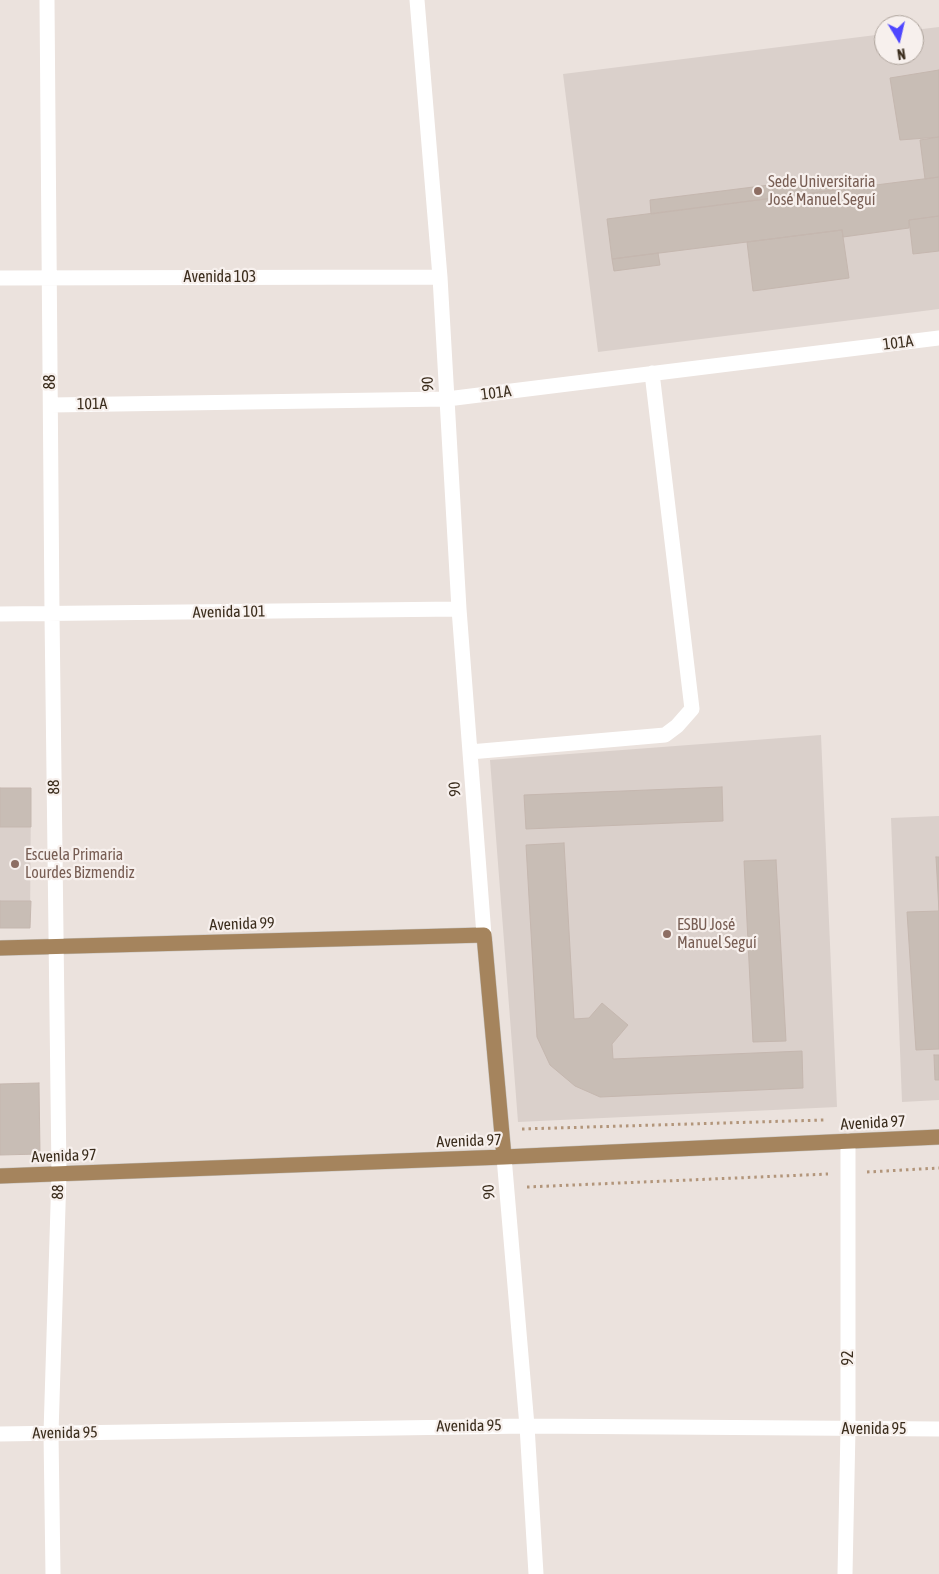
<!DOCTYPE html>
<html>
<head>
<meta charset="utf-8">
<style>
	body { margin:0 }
	#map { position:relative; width:939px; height:1574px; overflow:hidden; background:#ebe2dd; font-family:"Asap Condensed",sans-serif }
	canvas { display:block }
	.north { position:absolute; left:874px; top:15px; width:50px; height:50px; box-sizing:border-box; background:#f7f0ed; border:1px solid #aca29a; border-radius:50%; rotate:171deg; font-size:14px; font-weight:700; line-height:20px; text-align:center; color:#3b2d1d }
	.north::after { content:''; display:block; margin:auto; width:18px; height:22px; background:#4e46ff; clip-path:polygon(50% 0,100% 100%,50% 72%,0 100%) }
</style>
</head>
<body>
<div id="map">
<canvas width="939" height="1574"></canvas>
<div class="north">N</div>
</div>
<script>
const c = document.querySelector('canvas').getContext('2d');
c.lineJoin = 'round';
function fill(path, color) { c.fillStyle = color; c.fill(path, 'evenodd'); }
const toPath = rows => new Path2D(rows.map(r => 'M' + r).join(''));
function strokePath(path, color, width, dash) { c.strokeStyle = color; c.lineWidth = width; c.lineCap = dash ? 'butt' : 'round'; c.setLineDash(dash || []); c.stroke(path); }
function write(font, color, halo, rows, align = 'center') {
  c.font = font + ' "Asap Condensed",sans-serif'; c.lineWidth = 4.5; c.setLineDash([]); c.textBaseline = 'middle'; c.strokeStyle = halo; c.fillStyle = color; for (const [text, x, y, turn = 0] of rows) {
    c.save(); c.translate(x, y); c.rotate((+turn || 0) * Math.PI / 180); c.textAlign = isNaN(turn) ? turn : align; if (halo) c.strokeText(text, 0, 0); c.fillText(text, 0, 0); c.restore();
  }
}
fill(toPath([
	[939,27,939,309,598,352,563,74,884,34,884,55,914,55,914,30],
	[821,735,837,1107,518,1122,490,760],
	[0,788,31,788,30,928,0,928],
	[939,816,939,1100,902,1102,891,818]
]), '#dad0cb');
const building = toPath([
	[939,70,939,137,900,140,890,78,939,70],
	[939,137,939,177,925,179,920,140,939,137],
	[833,177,835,190,651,214,650,200,833,177],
	[939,177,939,216,909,220,909,228,843,237,842,230,612,259,607,219,939,177],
	[939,216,939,251,913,254,909,220,939,216],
	[842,230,849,278,753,291,747,242,842,230],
	[658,253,660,265,614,271,612,259,658,253],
	[722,787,723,821,526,829,524,795,722,787],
	[0,788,31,788,31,827,0,827,0,788],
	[564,843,574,1019,589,1018,602,1003,628,1025,612,1044,613,1059,802,1051,803,1088,600,1097,575,1086,550,1065,537,1037,526,845,564,843],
	[936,857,939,857,939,1049,916,1050,907,912,939,911,936,857],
	[776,860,786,1041,753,1042,744,861,776,860],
	[0,901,31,901,30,928,0,928,0,901],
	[934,1055,939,1055,939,1080,935,1080,934,1055],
	[39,1083,40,1154,0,1155,0,1084,39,1083]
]);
fill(building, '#c8bdb5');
strokePath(building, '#c5b7af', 1);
const major = toPath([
	[0,948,484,935,504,1157],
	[0,1176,504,1157,939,1137]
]);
strokePath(major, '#c4c0bb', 16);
strokePath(toPath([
	[522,1129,824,1120],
	[867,1172,939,1168],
	[527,1187,828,1174]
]), '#b2957a', 3, [2.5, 4]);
strokePath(toPath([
	[47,0,52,614,59,1174,51,1433,53,1574],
	[417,0,440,277,459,609,484,935],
	[0,278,440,277],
	[51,405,447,399,939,338],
	[0,614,459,609],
	[470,752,665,735,677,726,692,709,652,373],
	[504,1157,527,1426,536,1574],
	[0,1434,527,1426,939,1429],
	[845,1574,848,1429,848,1141]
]), '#fff', 15);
strokePath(major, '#a5845d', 15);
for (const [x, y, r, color] of [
	[758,191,5,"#8d6e63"],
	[15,864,5,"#8d6e63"],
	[667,934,5,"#8d6e63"]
]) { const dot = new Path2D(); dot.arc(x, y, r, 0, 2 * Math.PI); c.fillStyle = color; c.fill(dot); strokePath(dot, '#f7f0ed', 2); }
write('16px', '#785e54', '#f7f0ed', [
	["Sede Universitaria",768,182],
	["José Manuel Seguí",768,200],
	["Escuela Primaria",25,855],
	["Lourdes Bizmendiz",25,873],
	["ESBU José",677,925],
	["Manuel Seguí",677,943]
], 'left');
write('16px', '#3b2d1d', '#f7f0ed', [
	["Avenida 103",220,277],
	["101A",898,343,-7],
	["88",50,382,-90],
	["90",428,384,-93],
	["101A",496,393,-7],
	["101A",92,404,-1],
	["Avenida 101",229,612,-1],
	["88",54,787,-91],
	["90",455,789,-94],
	["Avenida 99",242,924,-2],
	["Avenida 97",873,1123,-3],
	["Avenida 97",469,1141,-2],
	["Avenida 97",64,1156,-2],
	["88",58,1192,-88],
	["90",489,1192,-95],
	["92",848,1358,-90],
	["Avenida 95",469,1426,-1],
	["Avenida 95",874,1429],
	["Avenida 95",65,1433,-1]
]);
</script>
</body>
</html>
